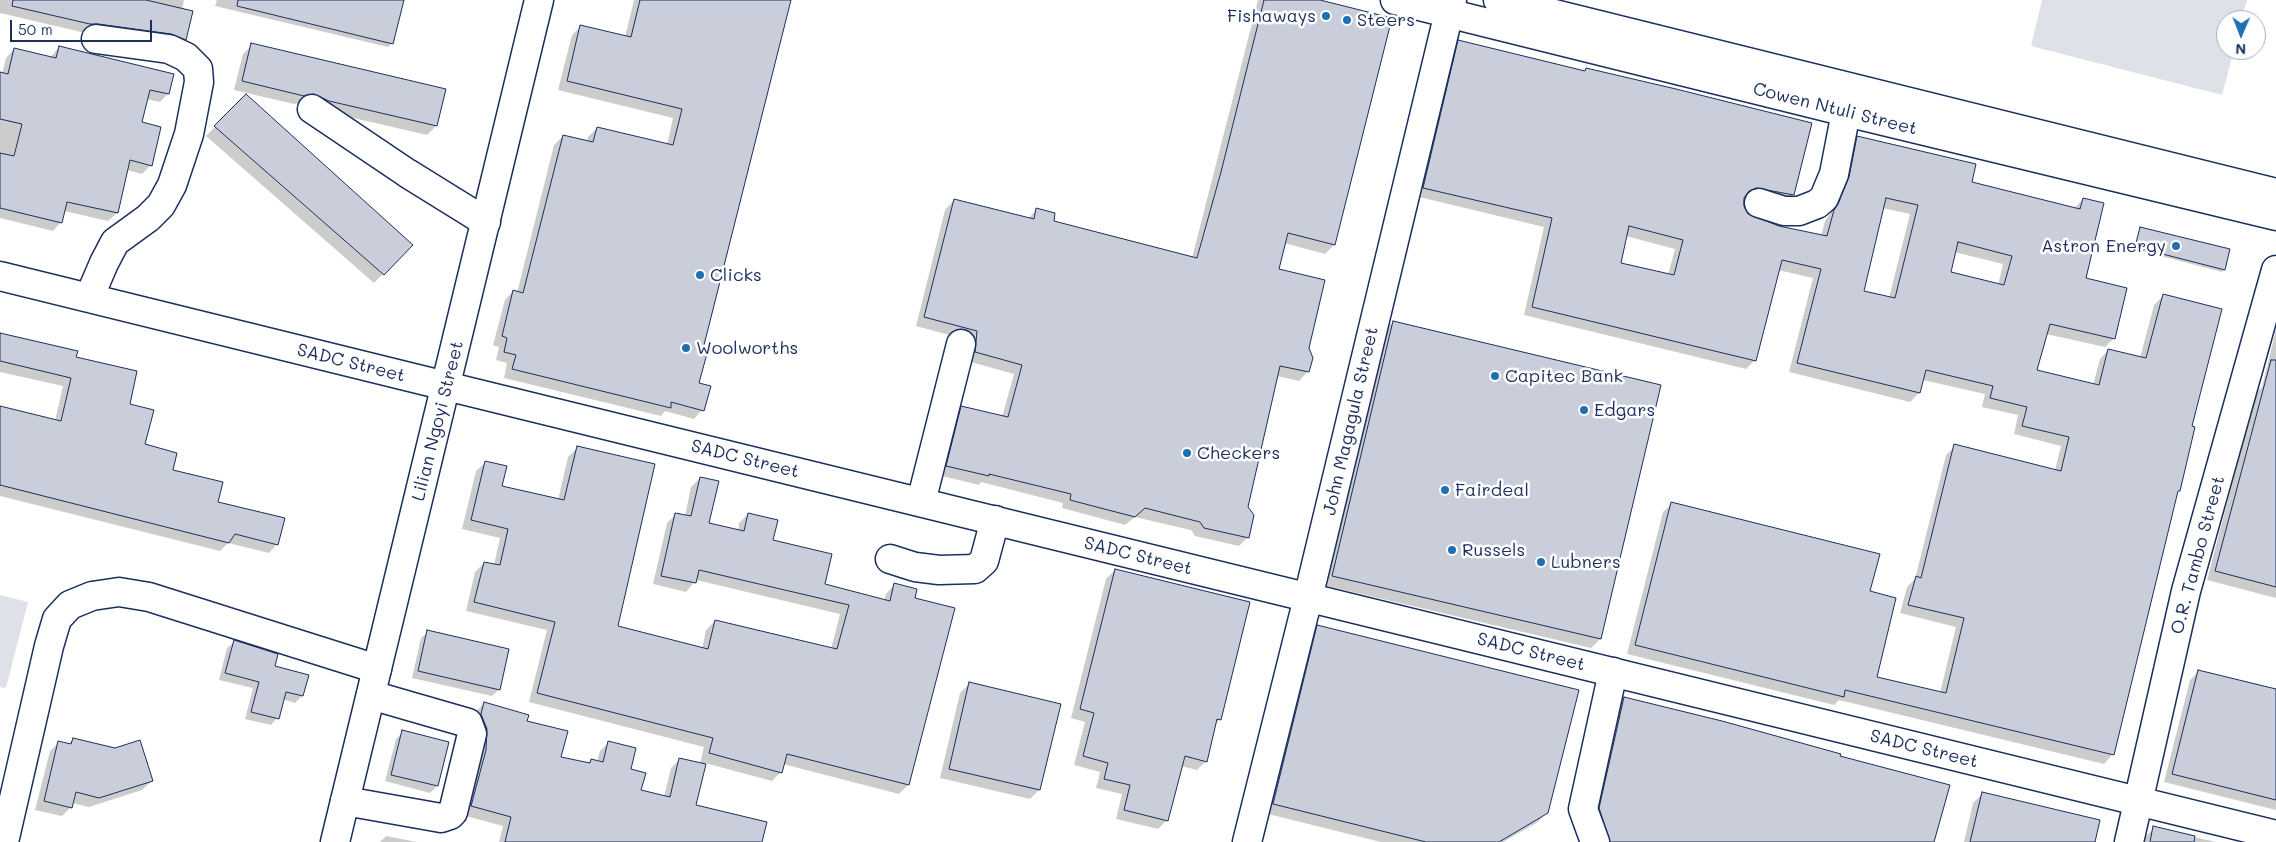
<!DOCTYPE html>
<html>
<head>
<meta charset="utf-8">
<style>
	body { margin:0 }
	#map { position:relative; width:2276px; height:842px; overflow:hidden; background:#fff; font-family:Mali,sans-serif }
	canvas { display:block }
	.north { position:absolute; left:2216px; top:10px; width:50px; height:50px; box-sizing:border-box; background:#fff; border:1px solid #a4acbf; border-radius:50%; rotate:181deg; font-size:14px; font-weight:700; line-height:20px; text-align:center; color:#1b2f5e }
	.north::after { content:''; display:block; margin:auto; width:18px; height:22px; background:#1f6fb2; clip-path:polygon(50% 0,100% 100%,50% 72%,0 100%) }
	.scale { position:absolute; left:10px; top:20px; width:142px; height:22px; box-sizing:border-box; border:2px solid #1b2f5e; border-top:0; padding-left:6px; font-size:15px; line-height:18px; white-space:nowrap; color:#1b2f5e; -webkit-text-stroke:4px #fff; paint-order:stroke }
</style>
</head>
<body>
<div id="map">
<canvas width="2276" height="842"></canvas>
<div class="north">N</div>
<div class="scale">50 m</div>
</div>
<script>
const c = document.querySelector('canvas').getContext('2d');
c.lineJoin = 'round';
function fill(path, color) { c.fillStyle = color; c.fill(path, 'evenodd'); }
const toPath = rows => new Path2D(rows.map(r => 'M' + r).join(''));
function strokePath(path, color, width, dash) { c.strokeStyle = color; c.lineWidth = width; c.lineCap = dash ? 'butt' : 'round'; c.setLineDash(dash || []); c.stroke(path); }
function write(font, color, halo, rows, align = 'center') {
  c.font = font + ' Mali,sans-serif'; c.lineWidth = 5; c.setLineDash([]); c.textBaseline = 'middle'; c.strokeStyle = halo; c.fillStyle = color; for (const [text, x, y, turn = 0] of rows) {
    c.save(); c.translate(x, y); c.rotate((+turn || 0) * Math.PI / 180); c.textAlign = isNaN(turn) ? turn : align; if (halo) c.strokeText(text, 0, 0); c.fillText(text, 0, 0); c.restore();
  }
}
fill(toPath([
	[2042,0,2247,0,2241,20,2226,20,2226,50,2234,50,2222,95,2031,46],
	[0,595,28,602,6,688,0,687]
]), '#dee1e7');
fill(toPath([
	[0,0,184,0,182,10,185,39,177,47,89,31,81,32,0,13],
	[217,0,403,0,392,43,388,47,215,6],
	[634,0,790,0,702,350,698,383,702,410,694,419,665,411,661,416,504,378,507,363,496,360,499,347,493,345,505,300,513,291,517,293,554,145,563,136,587,142,588,137,597,128,667,145,673,118,558,90,572,35,581,26,625,37],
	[1258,0,1315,0,1334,245,1325,254,1284,243,1277,270,1308,348,1308,371,1299,381,1277,376,1246,507,1248,537,1239,546,1195,536,1191,530,1135,517,1125,525,1062,508,1063,503,981,482,979,485,938,475,953,416,962,407,1002,417,1014,374,967,361,968,340,916,326,945,210,954,200,1028,219,1037,209,1052,222,1192,258],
	[1459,42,1584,72,1586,69,1793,195,1784,204,1746,196,1743,198,1742,206,1747,215,1779,227,1821,236,1825,221,1830,214,1841,187,1849,146,1858,137,1971,183,2074,209,2083,199,2084,279,2114,338,2105,347,2046,334,2036,371,2093,385,2100,359,2108,350,2140,358,2154,305,2163,296,2190,427,2179,490,2175,494,2112,755,2104,764,1839,700,1834,705,1627,654,1663,512,1672,504,1869,592,1875,678,1940,693,1956,627,1900,613,1907,587,1915,579,1946,455,1955,446,2055,470,2061,446,2014,434,2018,415,1982,407,1985,394,1923,380,1919,393,1910,402,1789,372,1813,278,1778,270,1755,360,1746,369,1524,315,1544,227,1415,196,1450,51],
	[1882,208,1910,214,1889,298,1862,292],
	[1626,236,1675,249,1668,275,1619,264],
	[1954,252,2003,264,1998,285,1949,273],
	[252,45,436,126,427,135,319,110,304,102,294,104,234,90,243,54],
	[59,47,168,94,160,102,146,99,140,123,151,165,142,174,127,170,117,213,108,221,64,211,61,222,53,231,0,218,0,73,2,74,6,58,14,49,50,58],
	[246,96,411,245,374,283,206,136],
	[2140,228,2224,270,2222,272,2134,249],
	[1393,322,1600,639,1591,648,1323,585,1384,331],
	[2276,330,2276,598,2207,580,2256,393,2262,387],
	[0,334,75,358,128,405,144,445,172,471,277,544,269,553,228,543,220,551,0,496,0,408,55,421,63,386,0,372],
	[577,448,617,627,702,649,706,630,715,621,831,649,840,614,696,580,686,592,653,584,667,523,676,514,685,516,691,487,700,478,708,524,738,531,739,523,748,514,771,541,823,585,884,600,886,594,894,585,913,598,953,609,908,785,899,794,783,764,781,772,772,781,705,763,694,806,761,842,499,842,503,826,462,815,476,712,484,703,526,722,560,758,587,764,591,760,597,762,600,751,608,743,630,770,640,791,664,797,671,768,680,759,700,764,704,747,529,702,547,630,466,611,475,572,484,563,494,565,500,538,462,529,476,471,485,463,500,487,558,500,568,457],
	[1115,570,1220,719,1215,724,1206,761,1197,770,1181,766,1167,820,1158,829,1116,819,1122,794,1096,788,1100,772,1074,765,1085,722,1071,718,1106,579],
	[1318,627,1547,812,1538,822,1503,842,1381,842,1264,813,1309,636],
	[428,632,499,689,492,696,412,678,421,638],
	[234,642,273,667,302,696,295,703,282,699,277,718,271,725,245,719,253,688,219,680,227,648],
	[2199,671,2276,690,2276,810,2164,782,2190,680],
	[970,683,1039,790,1030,799,940,778,960,693],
	[1624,698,1839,757,1933,842,1599,842,1591,818,1615,707],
	[403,732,437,786,430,793,385,781,396,739],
	[73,739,152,781,142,790,89,807,72,803,71,807,62,816,35,810,50,751,59,742,68,745],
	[1982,794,2094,842,1964,842,1973,803],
	[2154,828,2216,842,2143,842,2145,837],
	[386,836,417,842,380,842]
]), '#0003');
const building = toPath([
	[13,0,146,0,193,11,186,40,171,34,98,24,90,24,12,6,13,0],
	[238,0,404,0,393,44,237,6,238,0],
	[640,0,791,0,703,349,708,350,699,383,711,386,704,411,671,402,671,408,512,369,516,355,504,352,507,338,502,336,513,290,523,293,563,135,593,142,597,127,673,145,682,109,567,81,580,25,631,37,640,0],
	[1264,0,1320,0,1392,18,1335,245,1288,233,1279,269,1325,280,1309,348,1313,358,1309,372,1280,366,1248,507,1254,515,1249,538,1204,528,1200,522,1145,508,1135,517,1070,500,1071,494,989,474,989,476,946,466,961,406,1008,417,1022,365,975,352,977,331,924,317,954,199,1034,219,1036,208,1055,213,1054,221,1197,258,1221,172,1264,0],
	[1458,40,1585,71,1586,68,1676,89,1812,123,1794,195,1756,188,1749,191,1744,198,1744,206,1748,214,1779,226,1827,236,1834,210,1838,204,1849,177,1857,136,1976,164,1972,182,2080,209,2083,198,2104,203,2086,278,2127,288,2115,339,2050,324,2037,370,2099,385,2108,349,2146,358,2163,294,2222,309,2192,426,2195,427,2180,491,2178,491,2114,755,1845,690,1844,697,1635,645,1671,502,1880,554,1870,591,1896,598,1877,677,1946,693,1964,618,1908,605,1916,576,1921,578,1954,444,2061,471,2069,437,2022,426,2027,407,1990,398,1993,386,1926,370,1920,393,1797,363,1821,269,1782,260,1756,361,1532,307,1552,218,1423,188,1458,40],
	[1886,198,1918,205,1895,298,1864,291,1886,198],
	[1629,226,1683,240,1674,275,1621,263,1629,226],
	[1958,242,2012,256,2004,285,1951,272,1958,242],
	[251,43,446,89,437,126,329,101,314,94,304,96,242,81,251,43],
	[59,46,174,74,169,94,150,90,142,122,161,127,152,166,130,160,118,213,67,202,62,223,0,208,0,153,14,156,22,124,0,119,0,72,8,74,14,48,56,58,59,46],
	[246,94,413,245,384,275,214,126,246,94],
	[2140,227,2230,249,2225,270,2135,247,2140,227],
	[1393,321,1661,385,1601,639,1332,576,1393,321],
	[0,333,78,351,76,357,137,371,130,404,154,410,145,444,177,453,173,470,223,482,218,502,285,518,278,545,235,534,229,543,0,485,0,406,61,421,71,378,0,361,0,333],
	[2271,360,2276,360,2276,587,2215,571,2271,360],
	[577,446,655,464,618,626,708,649,715,620,837,649,849,605,699,570,696,583,661,576,675,513,691,516,700,477,719,481,709,523,744,531,748,513,778,520,773,540,832,554,825,584,890,601,894,583,917,589,915,598,955,608,909,785,787,754,782,773,709,753,713,738,537,693,555,622,474,602,484,562,500,565,508,529,471,520,485,461,507,466,502,486,564,500,577,446],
	[1115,569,1250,602,1221,720,1217,719,1207,762,1185,756,1168,821,1124,810,1130,785,1104,779,1108,763,1083,756,1094,713,1080,709,1115,569],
	[1317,625,1579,690,1548,813,1499,842,1426,842,1273,804,1317,625],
	[427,630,509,649,500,690,418,671,427,630],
	[234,640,278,654,275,666,309,675,303,696,286,692,279,719,251,712,259,682,225,673,234,640],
	[2198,670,2276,689,2276,800,2172,774,2198,670],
	[969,682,1061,704,1040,790,949,769,969,682],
	[1624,697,1722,721,1841,754,1840,756,1950,785,1934,842,1610,842,1599,808,1624,697],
	[484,702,529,715,527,721,568,731,561,757,590,763,591,759,603,762,608,741,636,748,631,769,646,773,641,790,670,797,679,758,706,764,696,805,767,822,762,842,505,842,511,817,471,806,486,750,487,729,481,714,484,702],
	[402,730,449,742,438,786,391,775,402,730],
	[73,738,115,748,140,740,153,781,99,798,76,792,72,808,44,801,58,741,71,744,73,738],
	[1982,792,2100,820,2095,842,1970,842,1982,792],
	[2153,826,2195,836,2194,842,2150,842,2153,826]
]);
fill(building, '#caceda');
strokePath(building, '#1b2f5e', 1);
const minor = toPath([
	[312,109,407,173,486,222],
	[1759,203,1784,211,1799,211,1817,204,1824,198,1834,174,1846,112],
	[0,276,446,386],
	[89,298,104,263,115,242,148,218,161,205,172,185,189,134,199,82,198,69,186,57,169,49,96,39],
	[921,502,961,344],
	[890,559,915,567,939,570,975,569,984,561,995,520],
	[345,801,441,818,450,815,453,812,472,734,468,723,371,695],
	[4,842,49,646,57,619,70,605,92,596,119,592,149,597,377,669],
	[1247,842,1308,598,1452,0],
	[1595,842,1583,809,1613,672],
	[2129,842,2186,591,2276,270]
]);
const major = toPath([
	[446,386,2276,835],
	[335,842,539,0]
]);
const highway = toPath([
	[1395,0,1846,112,2276,216],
	[1498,0,2276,193]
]);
strokePath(minor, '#1b2f5e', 31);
strokePath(major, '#1b2f5e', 31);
strokePath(highway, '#1b2f5e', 31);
strokePath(minor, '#fff', 28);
strokePath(major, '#fff', 28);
strokePath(highway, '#fff', 28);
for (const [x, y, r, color] of [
	[1326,16,5,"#1f6fb2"],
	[1347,20,5,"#1f6fb2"],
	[2176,246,5,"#1f6fb2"],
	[700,275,5,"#1f6fb2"],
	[686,348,5,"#1f6fb2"],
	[1495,376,5,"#1f6fb2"],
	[1584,410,5,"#1f6fb2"],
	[1187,453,5,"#1f6fb2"],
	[1445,490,5,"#1f6fb2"],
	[1452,550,5,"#1f6fb2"],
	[1541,562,5,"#1f6fb2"]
]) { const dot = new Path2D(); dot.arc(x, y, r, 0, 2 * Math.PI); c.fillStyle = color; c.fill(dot); strokePath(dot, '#fff', 2); }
write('18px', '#1b2f5e', '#fff', [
	["Fishaways",1316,16,"right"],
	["Steers",1357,20],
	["Astron Energy",2166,246,"right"],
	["Clicks",710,275],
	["Woolworths",696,348],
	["Capitec Bank",1505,376],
	["Edgars",1594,410],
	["Checkers",1197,453],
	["Fairdeal",1455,490],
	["Russels",1462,550],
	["Lubners",1551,562]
], 'left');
write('18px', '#1b2f5e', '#fff', [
	["Cowen Ntuli Street",1835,109,14],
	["SADC Street",351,363,14],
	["Lilian Ngoyi Street",438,421,-76],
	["John Magagula Street",1351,421,-77],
	["SADC Street",745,459,14],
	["O.R. Tambo Street",2198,555,-75],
	["SADC Street",1138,556,14],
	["SADC Street",1531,652,14],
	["SADC Street",1924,749,14]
]);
</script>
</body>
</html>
